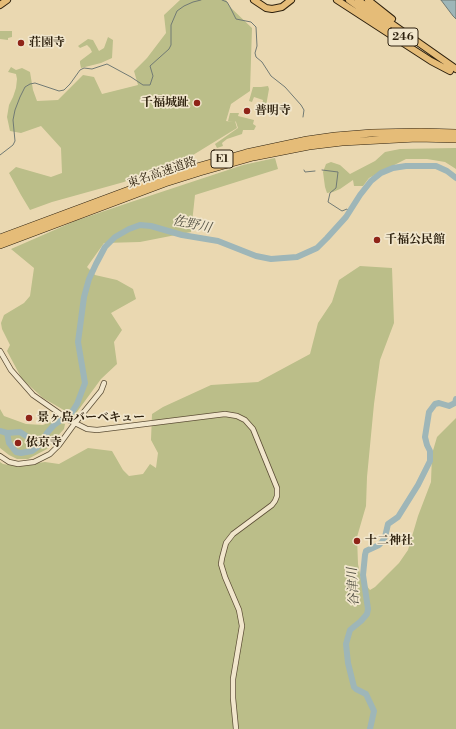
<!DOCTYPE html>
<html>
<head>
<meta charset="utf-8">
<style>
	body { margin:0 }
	canvas { display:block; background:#ead8b1 }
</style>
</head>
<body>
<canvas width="456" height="729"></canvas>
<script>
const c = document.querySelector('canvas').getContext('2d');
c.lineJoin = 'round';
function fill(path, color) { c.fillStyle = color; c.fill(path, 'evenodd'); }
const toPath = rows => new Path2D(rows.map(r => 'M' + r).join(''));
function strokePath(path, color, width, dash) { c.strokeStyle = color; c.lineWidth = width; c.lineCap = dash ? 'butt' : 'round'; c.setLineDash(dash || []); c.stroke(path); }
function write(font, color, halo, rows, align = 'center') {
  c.font = font + ' "Libre Bodoni","Noto Serif JP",serif'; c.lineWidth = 3.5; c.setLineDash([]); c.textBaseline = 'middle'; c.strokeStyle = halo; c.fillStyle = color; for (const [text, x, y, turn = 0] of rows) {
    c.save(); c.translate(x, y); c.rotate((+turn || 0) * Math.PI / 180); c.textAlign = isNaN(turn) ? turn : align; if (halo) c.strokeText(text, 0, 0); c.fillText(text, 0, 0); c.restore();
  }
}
fill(toPath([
	[180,0,226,0,230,7,252,28,250,91,231,104,226,121,233,122,228,121,230,113,239,113,238,116,254,120,253,124,256,126,254,130,243,130,242,134,227,139,222,143,223,146,217,148,215,144,238,128,236,122,235,121,237,128,193,155,147,171,124,182,52,202,30,210,21,195,9,173,16,167,51,177,62,173,61,148,41,126,21,133,10,131,7,117,9,105,13,97,16,88,17,79,16,74,8,72,11,67,16,70,22,68,30,72,33,90,37,101,58,100,83,75,94,77,102,94,138,85,134,71,147,58,166,33,164,15],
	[0,31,12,31,12,37,8,38,8,40,0,39],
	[108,37,113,40,112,58,101,63,81,68,80,63,80,61,92,52,90,48,87,45,80,48,78,46,88,39,93,40,99,51,104,48],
	[268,86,269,89,266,106,262,105,263,100,254,97,252,102,249,101,253,87,261,87],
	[456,148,456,169,445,162,427,159,406,159,369,178,363,186,354,186,353,180,340,189,333,192,327,193,325,187,323,172,326,164,331,162,340,165,350,174,375,161,385,152,400,149],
	[275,158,278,169,195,195,191,232,140,242,104,243,87,267,95,275,117,280,133,289,136,299,111,313,122,330,114,342,117,364,101,379,74,416,43,398,22,379,7,351,10,345,2,329,1,323,4,315,24,303,30,296,34,268,11,249,75,221,131,202,243,165],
	[360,266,392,268,394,323,380,360,374,404,367,477,366,506,357,537,358,564,361,579,370,590,375,587,399,563,408,550,418,516,431,482,432,454,437,437,456,418,456,729,0,729,0,462,3,464,16,466,45,462,59,464,88,448,112,451,123,470,129,476,143,474,150,464,156,468,158,453,151,440,152,414,163,407,211,385,258,382,310,354,318,323,332,302,339,280],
	[0,409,4,416,26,424,43,425,54,420,65,424,64,429,55,439,47,449,28,459,17,459,9,455,0,448]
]), '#bbbe89');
const water = toPath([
	[441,0,456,0,456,19,453,16,441,0]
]);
fill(water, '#9eb6b8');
strokePath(water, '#717a74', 1);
strokePath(toPath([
	[222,0,227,2,230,7,236,19,251,22,256,27,257,46,255,53,256,57,262,62,271,76,285,87,301,105,304,110,303,117],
	[0,155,13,145,15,141,13,120,15,110,20,97,25,87,30,84,35,83,59,91,64,90,70,84,80,70,84,68,92,69,107,64,131,77,143,85,150,85,153,76,150,66,169,49,171,45,171,25,177,11,184,6,193,2,201,0],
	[304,170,305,172,315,171],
	[322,170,338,172,336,188,330,193,328,202,342,211,347,209,349,211]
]), '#717a74', 1);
strokePath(toPath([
	[0,431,7,433,20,432,40,445],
	[7,433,9,443,16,452,21,453,32,451,40,445,47,433,54,425,72,412,77,404,85,383,78,342,84,297,89,279,96,264,105,247,115,237,129,229,140,225,151,226,182,235,218,241,256,256,271,259,297,257,317,248,327,238,346,217,360,195,371,181,381,173,393,168,406,166,436,166,447,171,456,178],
	[370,729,374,711,366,694,356,689,354,687,348,663,346,644,350,630,361,621,367,614,368,609,363,575,365,555,366,551,379,545,382,542,385,537,388,524,398,517,418,485,430,461,430,451,427,445,425,437,429,412,435,404,439,403,449,406,455,403,456,399]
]), '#9eb6b8', 6);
const tertiary = toPath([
	[0,351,11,370,33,395,69,420,87,429,97,430,225,414,237,416,245,420,253,429,277,488,277,496,275,501,272,505,233,534,226,543,222,558,221,564,225,577,239,610,242,626,233,679,233,698,236,729],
	[0,456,9,462,18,464,34,462,50,454,59,445,75,423,101,391,104,383]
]);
const primary = toPath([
	[254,0,266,8,272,9,282,7,291,0],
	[0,5,7,0]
]);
const trunk = toPath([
	[337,0,431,61,450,71],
	[349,0,404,39],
	[358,0,456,69],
	[368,0,392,19]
]);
const motorway = toPath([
	[0,238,172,174,246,153,307,140,335,136,372,133,421,132,456,133],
	[0,245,165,183,200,172,253,157,309,146,342,142,417,138,456,139]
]);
strokePath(tertiary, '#5d4f37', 6);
strokePath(primary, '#2e210e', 8);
strokePath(trunk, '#2e210e', 8);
strokePath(motorway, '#2e210e', 8);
strokePath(tertiary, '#f1e6cc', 4.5);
strokePath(primary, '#e5bc78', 6);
strokePath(trunk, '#e5bc78', 6);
strokePath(motorway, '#e5bc78', 7);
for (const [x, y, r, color] of [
	[21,43,4,"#8f2418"],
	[197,103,4,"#8f2418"],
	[247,111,4,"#8f2418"],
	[377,240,4,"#8f2418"],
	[29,418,4,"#8f2418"],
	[18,443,4,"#8f2418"],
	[357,541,4,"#8f2418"]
]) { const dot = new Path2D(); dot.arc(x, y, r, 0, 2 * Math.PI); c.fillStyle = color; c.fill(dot); strokePath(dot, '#f1e6cc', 1.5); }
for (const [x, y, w] of [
	[403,37,30],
	[222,159,22]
]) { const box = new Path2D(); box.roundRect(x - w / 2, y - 9, w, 18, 3); c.fillStyle = '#f1e6cc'; c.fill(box); strokePath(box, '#2e210e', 1); }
write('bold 11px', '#2e210e', null, [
	["246",403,37],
	["E1",222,159]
]);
write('bold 12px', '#2e210e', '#f1e6cc', [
	["荘園寺",29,43],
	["千福城趾",189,103,"right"],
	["普明寺",255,111],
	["千福公民館",385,240],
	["景ヶ島バーベキュー",37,418],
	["依京寺",26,443],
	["十二神社",365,541]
], 'left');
write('12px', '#2e210e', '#f1e6cc', [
	["東名高速道路",162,173,-19]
]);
write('italic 13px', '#504e41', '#f1e6cc', [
	["佐野川",192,225,12],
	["谷津川",354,587,-93]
]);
</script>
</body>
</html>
